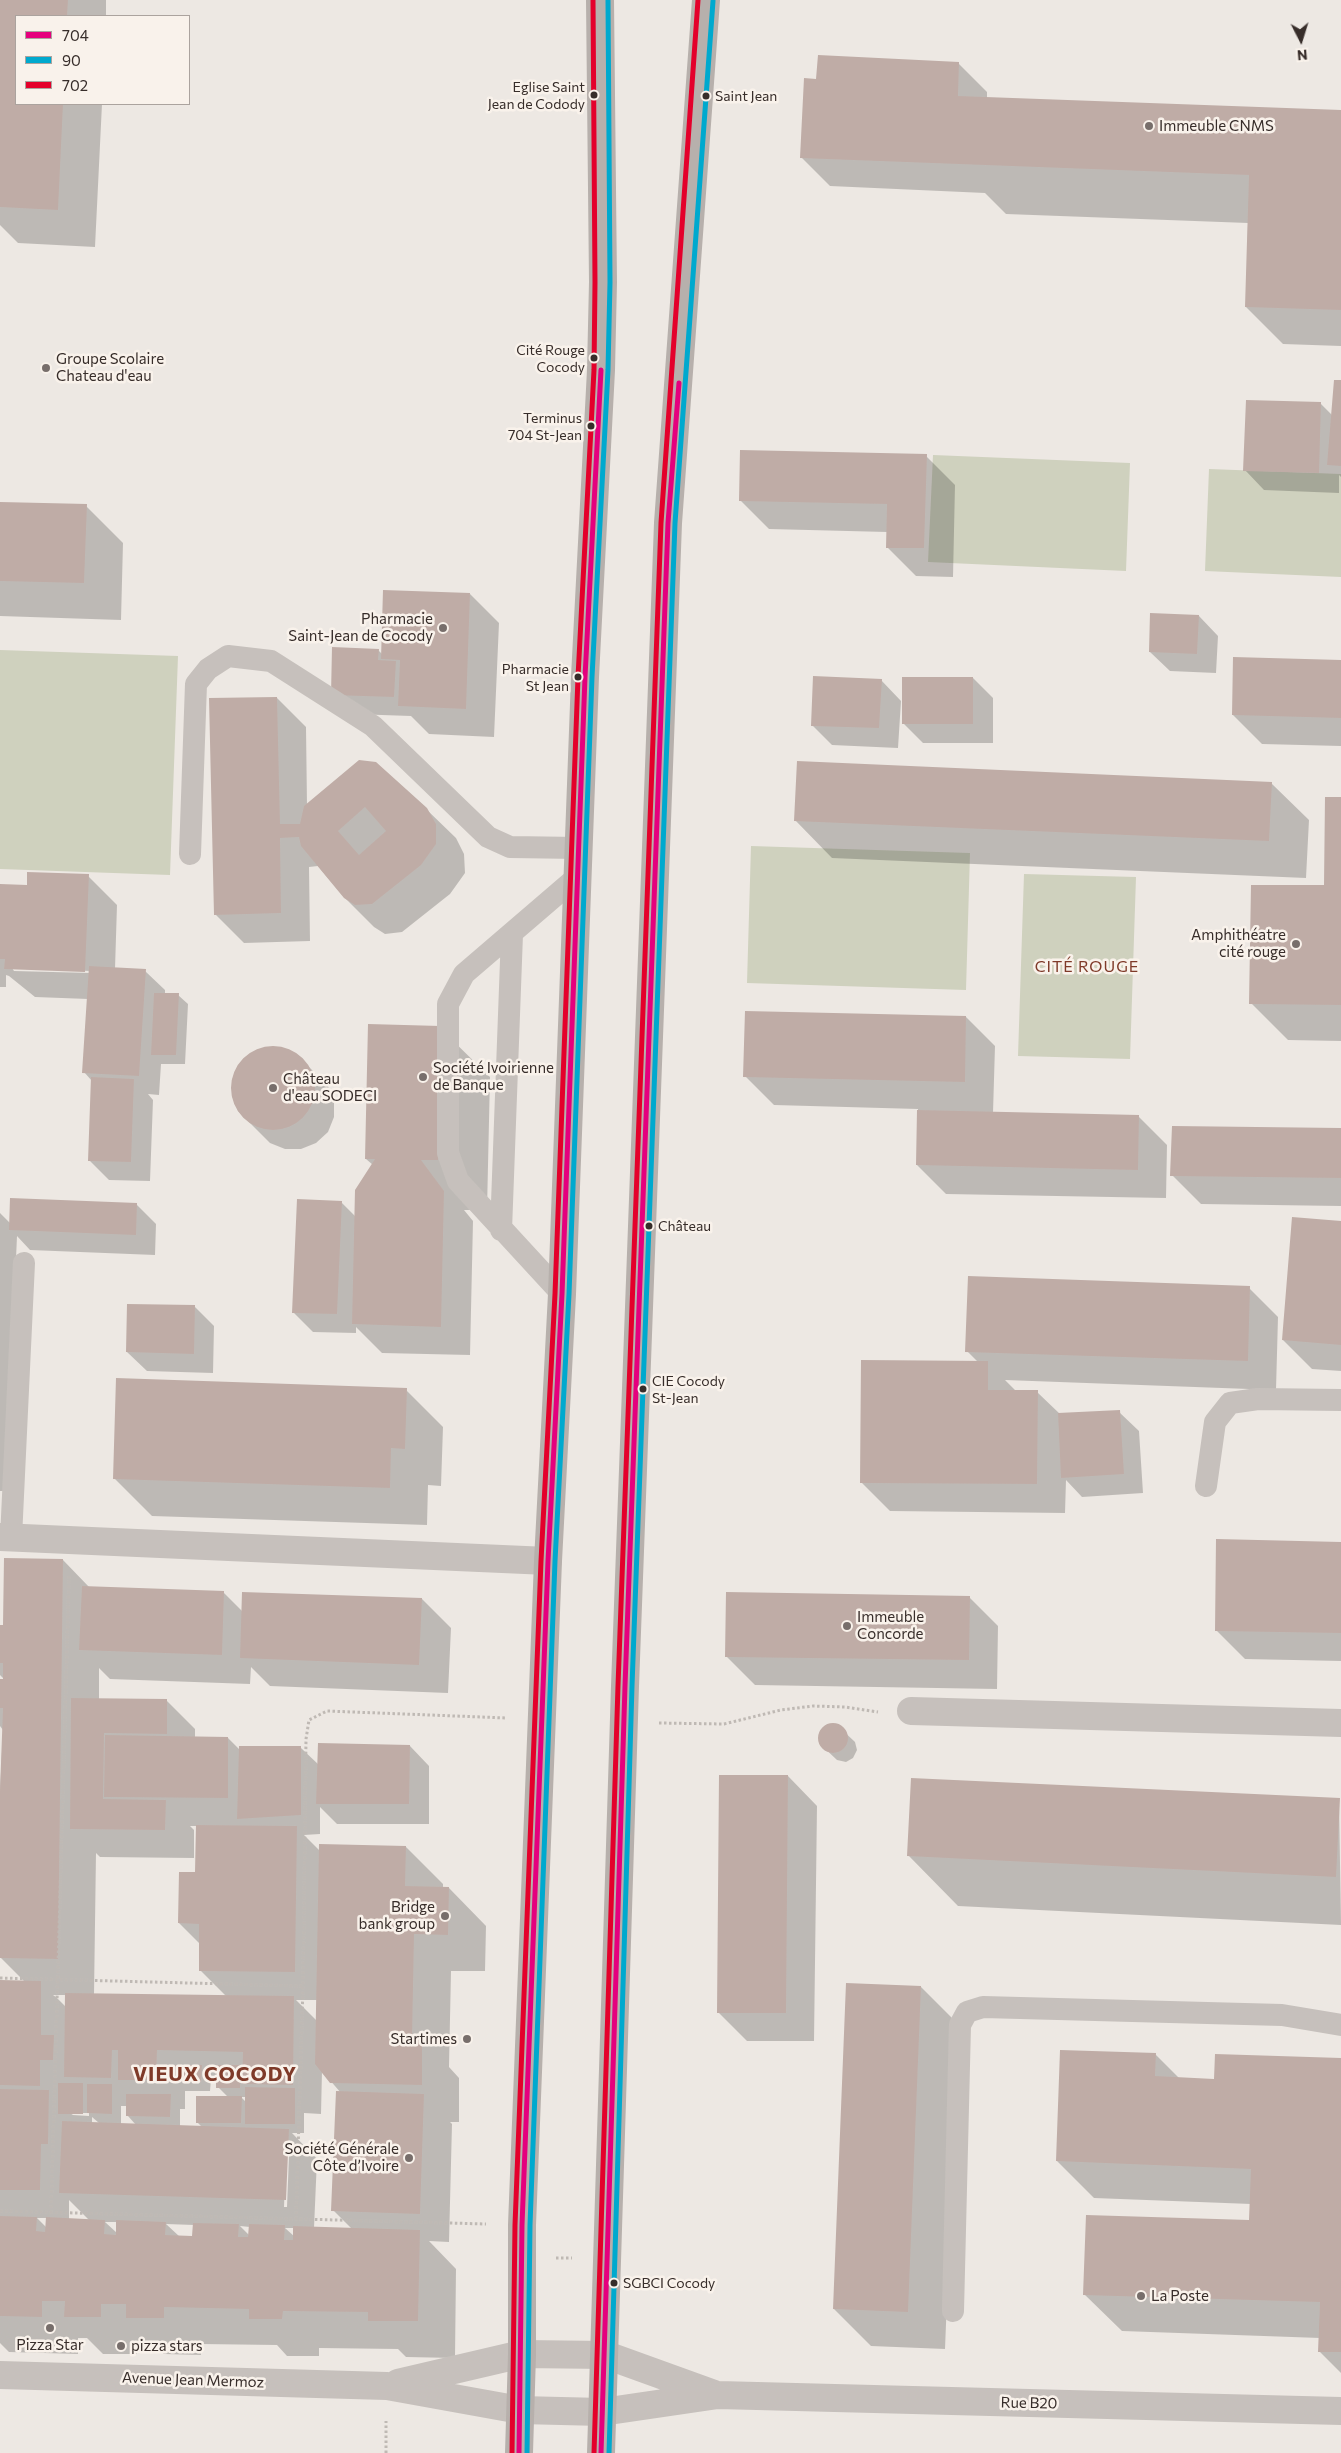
<!DOCTYPE html>
<html>
<head>
<meta charset="utf-8">
<style>
	body { margin:0 }
	#map { position:relative; width:1341px; height:2453px; overflow:hidden; background:#ede8e3; font-family:Commissioner,sans-serif }
	canvas { display:block }
	.legend { position:absolute; left:15px; top:15px; width:175px; height:90px; box-sizing:border-box; background:#f9f2eb; border:1px solid #aba39e; margin:0; padding:6px 9px; list-style:none; font-size:15px; color:#372d2a }
	.legend li { display:flex; align-items:center; gap:10px; height:25px }
	.legend b { width:25px; border:1px solid #aba39e }
	.north { position:absolute; left:1276px; top:15px; width:50px; height:50px; -webkit-text-stroke:4px #f9f2eb; paint-order:stroke; rotate:175deg; font-size:14px; font-weight:700; line-height:20px; text-align:center; color:#372d2a }
	.north::after { content:''; display:block; margin:auto; width:18px; height:22px; background:#372d2a; clip-path:polygon(50% 0,100% 100%,50% 72%,0 100%) }
</style>
</head>
<body>
<div id="map">
<canvas width="1341" height="2453"></canvas>
<ul class="legend">
<li><b style="height:6px;background:#e5007d"></b>704</li>
<li><b style="height:6px;background:#00a9ce"></b>90</li>
<li><b style="height:6px;background:#e4002b"></b>702</li>
</ul>
<div class="north">N</div>
</div>
<script>
const c = document.querySelector('canvas').getContext('2d');
c.lineJoin = 'round';
function fill(path, color) { c.fillStyle = color; c.fill(path, 'evenodd'); }
const toPath = rows => new Path2D(rows.map(r => 'M' + r).join(''));
function strokePath(path, color, width, dash) { c.strokeStyle = color; c.lineWidth = width; c.lineCap = dash ? 'butt' : 'round'; c.setLineDash(dash || []); c.stroke(path); }
function write(font, color, halo, rows, align = 'center') {
  c.font = font + ' Commissioner,sans-serif'; c.lineWidth = 5; c.setLineDash([]); c.textBaseline = 'middle'; c.strokeStyle = halo; c.fillStyle = color; for (const [text, x, y, turn = 0] of rows) {
    c.save(); c.translate(x, y); c.rotate((+turn || 0) * Math.PI / 180); c.textAlign = isNaN(turn) ? turn : align; if (halo) c.strokeText(text, 0, 0); c.fillText(text, 0, 0); c.restore();
  }
}
fill(toPath([
	[933,455,1130,463,1126,571,928,562],
	[1209,469,1341,474,1341,577,1205,571],
	[0,650,178,656,170,875,0,869],
	[751,846,970,853,966,990,747,983],
	[1024,874,1136,877,1130,1059,1018,1056]
]), '#cfd1be');
fill(toPath([
	[0,0,106,0,106,16,16,16,16,104,102,104,95,247,18,243,0,225],
	[958,63,987,92,987,98,1341,111,1341,346,1283,344,1246,307,1248,223,1006,214,985,193,830,186,801,157,817,80],
	[1341,381,1341,477,1339,475,1339,493,1264,490,1245,470,1321,404,1332,415],
	[926,456,955,485,953,577,916,576,887,547,887,532,769,529,740,500],
	[0,503,86,506,123,543,121,620,0,616],
	[470,594,499,623,494,737,429,734,411,716,352,714,332,694,378,650,382,654],
	[1199,616,1218,636,1216,673,1170,671,1150,652],
	[1341,661,1341,746,1262,744,1233,715],
	[973,678,993,698,993,743,923,743,903,723],
	[881,680,901,701,898,748,832,745,812,725],
	[277,698,306,727,307,805,426,809,456,838,464,854,465,873,450,894,402,932,385,934,374,927,344,897,318,866,309,867,310,941,244,943,215,914],
	[1271,783,1309,820,1306,878,832,858,795,820],
	[1341,799,1341,1041,1288,1040,1251,1003,1325,886],
	[88,876,117,905,115,969,145,971,165,990,165,994,178,995,188,1004,185,1064,161,1064,159,1095,148,1094,153,1100,150,1181,109,1180,89,1160,92,1081,84,1072,88,999,35,997,9,976,6,975,6,987,0,987,0,886,28,887],
	[12,968,91,971,91,973,14,971],
	[966,1017,995,1046,993,1113,1138,1116,1167,1145,1166,1198,946,1194,917,1165,918,1109,774,1105,745,1076],
	[439,1027,490,1077,487,1210,464,1210,473,1221,470,1355,382,1353,356,1327,356,1333,313,1332,293,1312,341,1202,356,1217,373,1165,366,1159],
	[265,1048,281,1048,296,1054,328,1086,334,1101,334,1117,328,1132,316,1143,301,1149,285,1149,270,1143,238,1111,232,1096,232,1080,239,1065,250,1054],
	[1341,1129,1341,1206,1201,1204,1172,1175],
	[136,1204,156,1224,155,1255,30,1250,17,1236,6,1491,0,1491,0,1213,10,1223],
	[1341,1222,1341,1371,1312,1369,1283,1340],
	[1249,1288,1278,1317,1276,1390,1005,1380,1017,1392,1037,1392,1060,1414,1119,1412,1139,1431,1143,1493,1082,1497,1066,1480,1065,1513,890,1511,861,1482,978,1362,967,1351],
	[194,1306,214,1326,213,1373,147,1371,127,1352],
	[406,1390,443,1427,441,1486,428,1485,427,1525,152,1516,114,1478],
	[1341,1543,1341,1661,1245,1659,1216,1630],
	[63,1560,90,1588,223,1592,243,1612,422,1599,451,1628,448,1693,270,1686,251,1667,250,1684,110,1679,99,1668,99,1699,166,1700,195,1729,195,1737,228,1738,240,1750,301,1748,319,1765,410,1746,429,1766,429,1824,337,1824,320,1807,320,1834,304,1835,321,1852,406,1847,443,1884,443,1888,449,1888,486,1926,485,1971,451,1971,449,2067,459,2078,459,2122,450,2122,452,2124,449,2242,429,2241,456,2269,455,2358,406,2357,398,2349,319,2348,319,2356,287,2356,277,2345,201,2344,201,2355,164,2354,151,2341,138,2341,137,2354,103,2354,87,2338,78,2338,78,2354,9,2352,0,2343,0,1982,25,1982,0,1957,0,1792,3,1730,0,1726,0,1680,5,1680,0,1675,0,1626,5,1626],
	[190,1826,197,1826,197,1873,179,1923,200,1944,200,1970,226,1996,94,1995,96,1853,100,1857,194,1858,194,1830],
	[53,1995,66,1995,66,2007,56,1997],
	[296,2000,318,2000,317,2021],
	[322,2071,341,2093,333,2210,352,2229,314,2228,317,2159,292,2133,304,2133,304,2113,321,2114],
	[211,2079,218,2079,218,2087,228,2097,197,2122,202,2127,180,2126,180,2109,185,2109,185,2091,210,2091],
	[241,2097,247,2097,247,2103],
	[121,2106,128,2106,128,2116,136,2125,121,2124],
	[70,2113,89,2113,89,2116,73,2115],
	[92,2117,99,2123,92,2123],
	[286,2156,289,2156,287,2207,284,2207],
	[69,2200,89,2220,69,2219],
	[37,2218,47,2218,47,2228],
	[105,2222,118,2222,117,2233],
	[166,2224,194,2225,193,2238,180,2237],
	[240,2226,250,2227,250,2236],
	[285,2228,295,2228,295,2237],
	[969,1597,998,1626,997,1689,755,1685,726,1656],
	[838,1726,855,1742,857,1750,853,1758,846,1762,837,1760,820,1744,820,1735,825,1727],
	[788,1776,817,1806,814,2041,747,2041,718,2012],
	[1339,1800,1341,1925,958,1906,908,1855],
	[921,1987,958,2024,945,2349,871,2346,834,2309],
	[1155,2054,1180,2079,1213,2081,1341,2059,1341,2373,1319,2351,1320,2338,1122,2331,1084,2294,1250,2221,1251,2204,1094,2198,1057,2161]
]), '#0003');
fill(toPath([
	[0,0,68,0,67,16,16,16,16,104,63,104,58,210,0,207],
	[818,55,959,62,958,96,1341,110,1341,310,1245,307,1249,175,800,158,804,78,816,79],
	[1334,380,1341,380,1341,466,1327,465],
	[1246,400,1321,402,1319,473,1243,471],
	[740,450,927,454,924,548,886,548,887,504,739,501],
	[0,502,87,504,84,583,0,581],
	[383,590,470,593,466,709,398,706,400,660,381,659],
	[1150,613,1199,615,1197,654,1149,652],
	[332,647,379,649,378,660,396,661,394,697,331,695],
	[1233,657,1341,660,1341,718,1232,715],
	[813,676,882,679,879,728,811,726],
	[902,677,973,677,973,724,902,724],
	[277,697,280,824,300,824,304,806,359,760,376,762,427,808,436,824,436,844,421,865,372,904,355,905,344,898,301,846,299,837,280,838,281,913,214,915,209,698],
	[365,807,386,831,359,855,338,831],
	[797,761,1272,782,1269,841,794,821],
	[1325,797,1341,797,1341,1005,1249,1004,1251,885,1324,885],
	[27,872,89,874,85,972,4,969,5,959,0,959,0,884,27,885],
	[89,966,146,969,139,1076,82,1073],
	[154,993,179,993,176,1055,151,1055],
	[745,1011,966,1016,965,1082,743,1077],
	[368,1024,440,1026,438,1160,421,1160,444,1191,441,1327,352,1324,355,1190,375,1159,365,1159],
	'231 1088a42 42 0 1 1 84 0a42 42 0 1 1-84 0Z',
	[91,1077,134,1079,131,1162,88,1161],
	[917,1110,1139,1115,1138,1170,916,1165],
	[1172,1126,1341,1128,1341,1178,1170,1176],
	[10,1198,137,1203,136,1235,9,1230],
	[297,1199,342,1201,337,1314,292,1313],
	[1292,1217,1341,1221,1341,1345,1282,1340],
	[968,1276,1250,1286,1248,1361,965,1352],
	[127,1304,195,1305,194,1354,126,1352],
	[861,1360,988,1361,988,1390,1038,1390,1037,1484,860,1483],
	[116,1378,407,1388,405,1449,391,1448,390,1488,113,1479],
	[1120,1410,1124,1474,1061,1478,1058,1413],
	[1216,1539,1341,1542,1341,1633,1215,1631],
	[4,1558,63,1559,58,1959,0,1958,0,1791,3,1708,0,1708,0,1679,3,1679,3,1663,0,1663,0,1625,3,1625],
	[82,1586,224,1591,222,1655,79,1650],
	[242,1592,422,1598,419,1665,240,1658],
	[726,1592,970,1596,969,1660,725,1657],
	[71,1698,167,1699,167,1734,104,1733,103,1799,166,1800,165,1830,70,1829],
	'818 1738a15 15 0 1 1 30 0a15 15 0 1 1-30 0Z',
	[105,1735,228,1737,228,1798,104,1797],
	[318,1743,410,1745,409,1804,316,1804],
	[239,1746,301,1746,301,1815,237,1819],
	[719,1775,788,1775,786,2013,717,2013],
	[911,1778,1340,1798,1336,1877,907,1856],
	[196,1825,297,1826,295,1972,199,1971,199,1924,178,1923,179,1872,195,1872],
	[319,1844,406,1846,405,1886,449,1887,448,1935,414,1934,412,2040,422,2039,422,2085,330,2083,315,2064],
	[0,1980,41,1981,41,2035,54,2035,53,2060,40,2060,40,2086,0,2085],
	[846,1983,921,1986,908,2312,833,2309],
	[65,1993,294,1996,293,2085,242,2084,243,2052,157,2050,156,2080,118,2080,118,2050,112,2050,111,2078,64,2077],
	[1060,2050,1156,2053,1155,2076,1214,2079,1215,2054,1341,2058,1341,2352,1318,2352,1320,2302,1083,2295,1086,2215,1249,2220,1251,2169,1056,2161],
	[165,2065,202,2065,201,2082,164,2081],
	[216,2065,241,2065,240,2088,216,2088],
	[58,2083,83,2083,83,2114,58,2114],
	[87,2084,112,2084,112,2114,87,2113],
	[245,2087,295,2088,295,2124,245,2124],
	[0,2089,49,2090,48,2144,41,2144,40,2190,0,2190],
	[336,2091,424,2094,420,2214,331,2211],
	[126,2094,171,2094,170,2117,126,2116],
	[196,2096,242,2096,241,2123,196,2123],
	[62,2121,289,2129,286,2200,59,2193],
	[0,2216,37,2217,36,2231,45,2232,46,2217,105,2220,104,2234,116,2235,116,2220,166,2222,165,2235,192,2236,193,2223,239,2224,238,2237,248,2237,249,2224,285,2225,284,2240,293,2240,293,2226,420,2230,418,2321,368,2321,368,2312,283,2311,282,2319,249,2319,249,2309,164,2307,164,2318,126,2318,126,2304,101,2304,101,2317,64,2317,65,2301,42,2301,42,2317,0,2316]
]), '#bfaca6');
strokePath(toPath([
	[659,1723,724,1724,781,1710,813,1706,845,1707,878,1712],
	[0,1978,303,1986],
	[0,2211,486,2224],
	[51,2213,69,1576],
	[296,2219,303,1986,306,1739,309,1720,327,1711,507,1718],
	[556,2258,572,2258],
	[386,2453,386,2421]
]), '#bfb9b4', 3, [2.5, 2.5]);
strokePath(toPath([
	[190,854,196,684,208,669,228,656,271,661,373,726,488,837,510,847,579,848],
	[501,1230,512,934],
	[562,1294,458,1181,448,1153,448,1004,464,974,577,877],
	[1206,1486,1215,1422,1230,1403,1258,1399,1341,1400],
	[11,1538,24,1263],
	[953,2311,960,2025,967,2012,983,2007,1282,2015,1341,2025]
]), '#c6c0bc', 22);
strokePath(toPath([
	[0,1537,548,1561],
	[911,1711,1341,1723],
	[0,2375,387,2386,520,2410,602,2412,718,2395,1341,2411],
	[398,2383,522,2354,606,2355,714,2394]
]), '#c6c0bc', 28);
strokePath(toPath([
	[519,2453,522,2354,522,2225,548,1561,562,1294,585,677,601,370,603,282,600,0],
	[601,2453,625,1686,668,523,706,0]
]), '#b7b0ac', 28);
strokePath(toPath([
	[519,2453,522,2225,548,1561,562,1294,585,677,601,370],
	[601,2453,625,1686,668,523,679,383]
]), '#e5007d', 5);
strokePath(toPath([
	[527,2453,530,2225,555,1561,569,1294,592,677,608,370,610,282,608,0],
	[609,2453,632,1686,675,523,713,1]
]), '#00a9ce', 5);
strokePath(toPath([
	[512,2453,515,2225,541,1561,555,1294,578,677,594,370,595,282,593,0],
	[594,2453,618,1686,661,523,698,0]
]), '#e4002b', 5);
for (const [x, y, r, color] of [
	[594,95,4.5,"#372d2a"],
	[706,96,4.5,"#372d2a"],
	[1149,126,5,"#776e6b"],
	[594,358,4.5,"#372d2a"],
	[46,368,5,"#776e6b"],
	[591,426,4.5,"#372d2a"],
	[443,628,5,"#776e6b"],
	[578,677,4.5,"#372d2a"],
	[1296,944,5,"#776e6b"],
	[423,1077,5,"#776e6b"],
	[273,1088,5,"#776e6b"],
	[649,1226,4.5,"#372d2a"],
	[643,1389,4.5,"#372d2a"],
	[847,1626,5,"#776e6b"],
	[445,1916,5,"#776e6b"],
	[467,2039,5,"#776e6b"],
	[409,2158,5,"#776e6b"],
	[614,2283,4.5,"#372d2a"],
	[1141,2296,5,"#776e6b"],
	[50,2328,5,"#776e6b"],
	[121,2346,5,"#776e6b"]
]) { const dot = new Path2D(); dot.arc(x, y, r, 0, 2 * Math.PI); c.fillStyle = color; c.fill(dot); strokePath(dot, '#f9f2eb', 2); }
write('14px', '#372d2a', '#f9f2eb', [
	["Eglise Saint",585,87],
	["Jean de Codody",585,104],
	["Saint Jean",715,96,"left"],
	["Cité Rouge",585,350],
	["Cocody",585,367],
	["Terminus",582,418],
	["704 St-Jean",582,435],
	["Pharmacie",569,669],
	["St Jean",569,686],
	["Château",658,1226,"left"],
	["CIE Cocody",652,1381,"left"],
	["St-Jean",652,1398,"left"],
	["SGBCI Cocody",623,2283,"left"]
], 'right');
write('15px', '#372d2a', '#f9f2eb', [
	["Immeuble CNMS",1159,126],
	["Groupe Scolaire",56,359],
	["Chateau d'eau",56,376],
	["Pharmacie",433,619,"right"],
	["Saint-Jean de Cocody",433,636,"right"],
	["Amphithéatre",1286,935,"right"],
	["cité rouge",1286,952,"right"],
	["Société Ivoirienne",433,1068],
	["de Banque",433,1085],
	["Château",283,1079],
	["d'eau SODECI",283,1096],
	["Immeuble",857,1617],
	["Concorde",857,1634],
	["Bridge",435,1907,"right"],
	["bank group",435,1924,"right"],
	["Startimes",457,2039,"right"],
	["Société Générale",399,2149,"right"],
	["Côte d’Ivoire",399,2166,"right"],
	["La Poste",1151,2296],
	["Pizza Star",50,2345,"center"],
	["pizza stars",131,2346]
], 'left');
write('15px', '#372d2a', '#f9f2eb', [
	["Avenue Jean Mermoz",193,2380,2],
	["Rue B20",1029,2403,1]
]);
c.letterSpacing = '1px';
write('16px', '#7f3a29', '#f9f2eb', [
	["CITÉ ROUGE",1087,967]
]);
c.letterSpacing = '0px';
c.letterSpacing = '1px';
write('bold 20px', '#7f3a29', '#f9f2eb', [
	["VIEUX COCODY",215,2074]
]);
c.letterSpacing = '0px';
</script>
</body>
</html>
